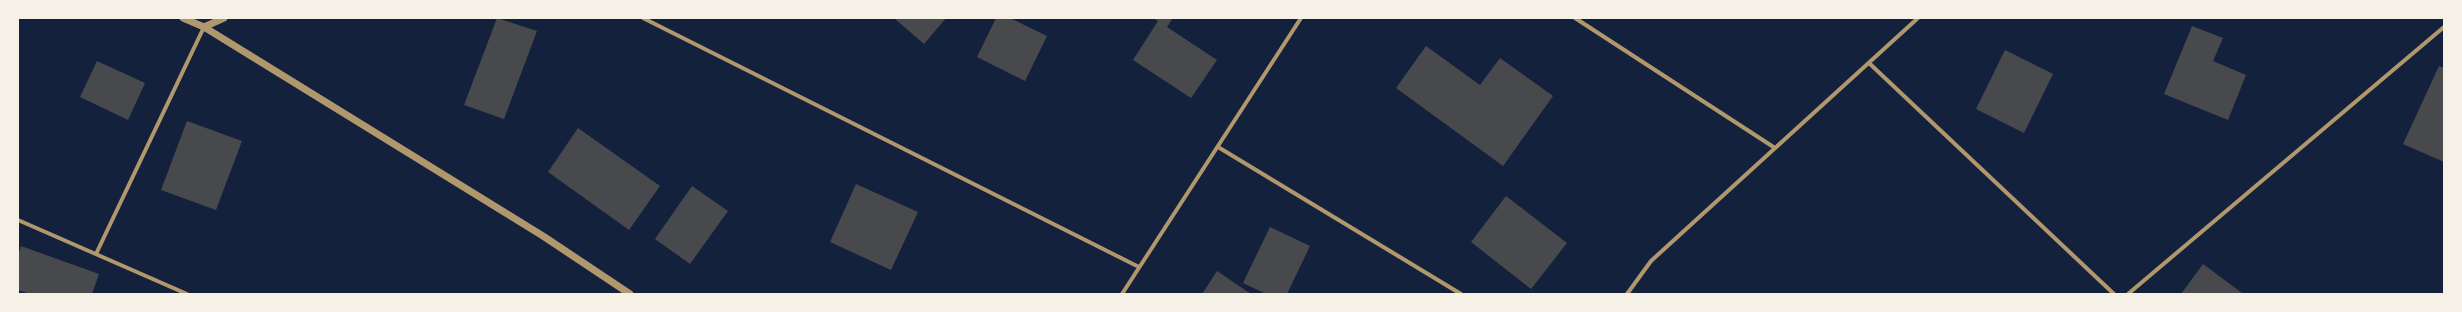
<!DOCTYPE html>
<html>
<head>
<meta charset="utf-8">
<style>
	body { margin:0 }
	#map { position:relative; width:2462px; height:312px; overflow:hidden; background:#14213d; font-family:Jost,sans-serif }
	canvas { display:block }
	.frame { position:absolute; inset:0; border:19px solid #f6f1e7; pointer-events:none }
</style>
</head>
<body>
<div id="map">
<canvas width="2462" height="312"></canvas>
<div class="frame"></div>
</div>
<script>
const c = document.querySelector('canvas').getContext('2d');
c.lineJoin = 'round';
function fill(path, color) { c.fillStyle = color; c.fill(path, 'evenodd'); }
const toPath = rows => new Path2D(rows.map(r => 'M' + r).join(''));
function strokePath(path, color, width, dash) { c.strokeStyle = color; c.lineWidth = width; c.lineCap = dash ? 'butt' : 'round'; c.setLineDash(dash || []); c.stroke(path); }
fill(toPath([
	[497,18,537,31,504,119,464,105],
	[894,18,946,18,924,44],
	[996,18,1010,18,1047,36,1025,81,977,57],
	[1153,18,1173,18,1167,27,1217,60,1191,98,1133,60,1158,21],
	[2192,26,2223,38,2213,61,2246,75,2228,120,2164,94],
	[1426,46,1480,85,1500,58,1553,96,1503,166,1396,88],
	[2005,50,2053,74,2024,133,1976,109],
	[97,61,145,83,128,120,80,97],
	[2439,66,2444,68,2444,162,2403,144],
	[187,121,242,141,216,210,161,190],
	[578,128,660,186,629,230,548,172],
	[856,184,918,212,891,270,830,242],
	[692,186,728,211,690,264,655,239],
	[1506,196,1567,243,1531,289,1471,242],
	[1270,227,1310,246,1287,294,1266,294,1243,283],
	[21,246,99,274,92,294,30,294,18,290,18,255],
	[2203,264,2242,293,2241,294,2181,294],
	[1217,271,1251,294,1202,294]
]), '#48494c');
strokePath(toPath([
	[643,18,1139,267],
	[1575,18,1775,148],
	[1869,63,2114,294],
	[1218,147,1461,294],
	[18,220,187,294],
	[96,254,204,27],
	[1122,294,1301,18],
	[1627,294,1651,261,1918,18],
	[2128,294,2444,27]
]), '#b1986c', 4);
strokePath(toPath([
	[183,18,204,27,543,236,630,294],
	[204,27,224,18]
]), '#b1986c', 7);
</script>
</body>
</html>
